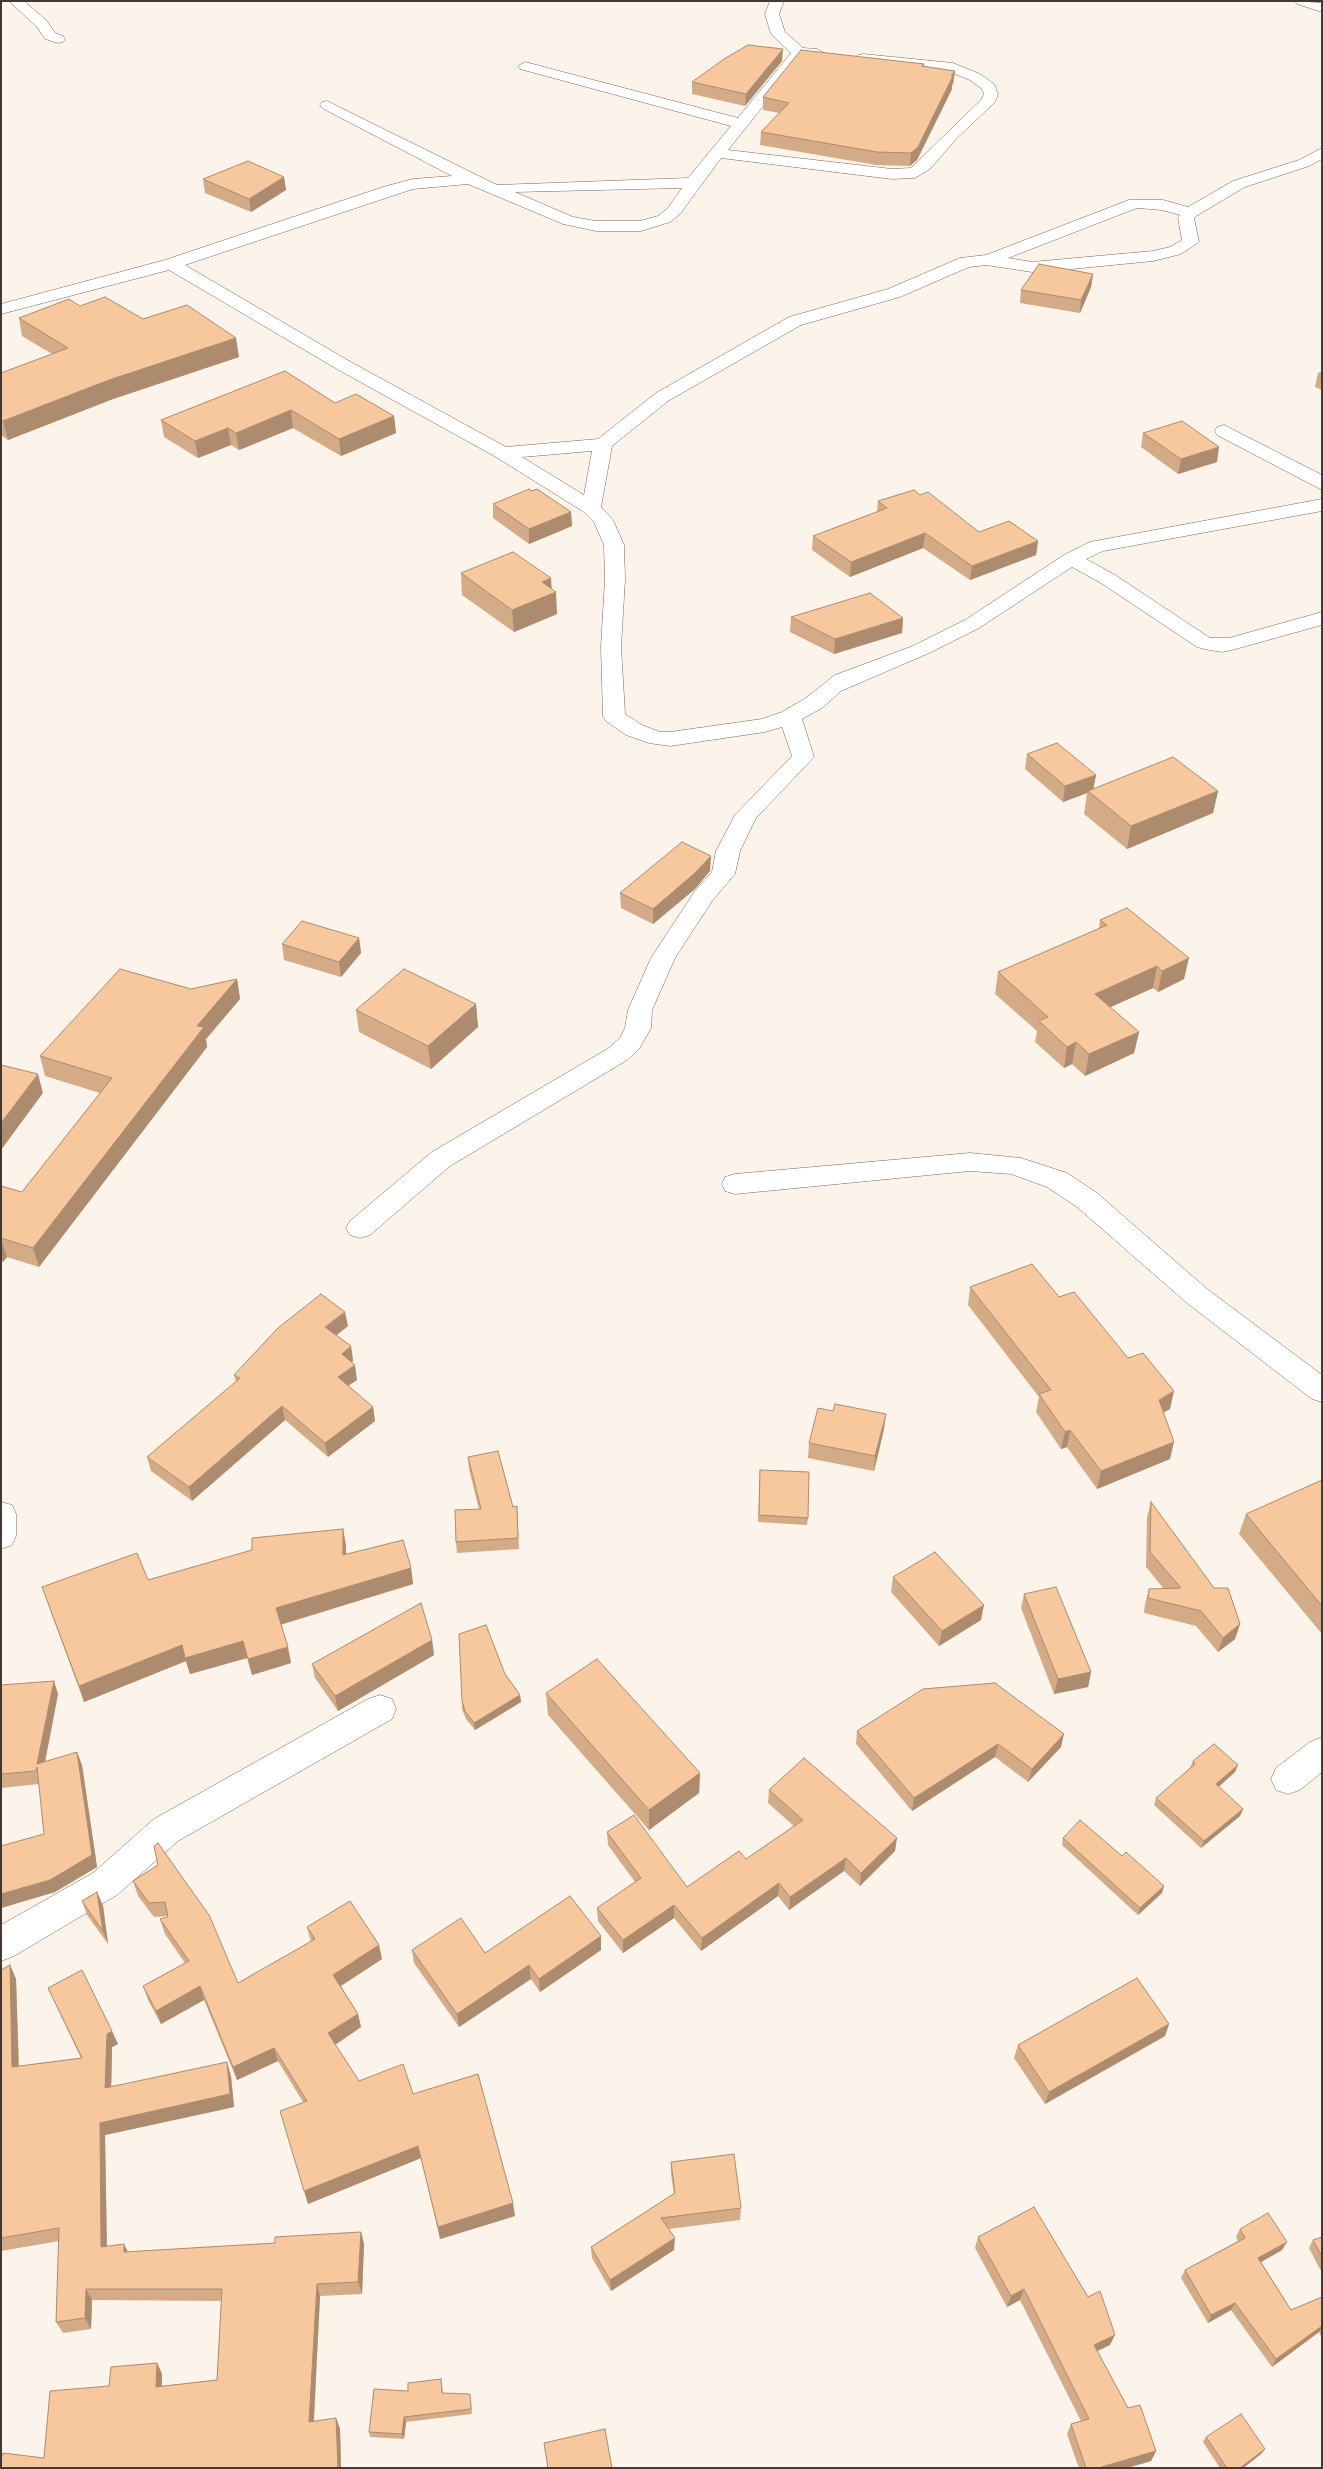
<!DOCTYPE html>
<html>
<head>
<meta charset="utf-8">
<style>
	body { margin:0 }
	#map { position:relative; width:1323px; height:2469px; overflow:hidden; background:#fcf3eb; font-family:"Noto Sans",sans-serif }
	canvas { display:block }
	.frame { position:absolute; inset:0; border:2px solid #433932; pointer-events:none }
</style>
</head>
<body>
<div id="map">
<canvas width="1323" height="2469"></canvas>
<div class="frame"></div>
</div>
<script>
const c = document.querySelector('canvas').getContext('2d');
c.lineJoin = 'round';
const toPath = rows => new Path2D(rows.map(r => 'M' + r).join(''));
function strokePath(path, color, width, dash) { c.strokeStyle = color; c.lineWidth = width; c.lineCap = dash ? 'butt' : 'round'; c.setLineDash(dash || []); c.stroke(path); }
function fill(path, color) { c.fillStyle = color; c.fill(path, 'evenodd'); }
const street = toPath([
	[9,1,24,1,47,21,55,33,63,36,65,39,63,42,58,43,45,39,37,27,9,1],
	[770,1,784,1,779,14,785,32,803,48,817,49,824,53,817,57,803,56,728,150,892,169,911,168,981,100,984,94,982,89,970,80,945,70,858,61,856,58,858,55,863,54,953,63,980,74,994,84,998,94,995,102,957,138,930,169,915,178,892,179,721,158,680,214,670,222,641,231,596,231,563,224,468,184,413,189,185,265,349,361,506,447,598,439,656,393,789,317,888,289,960,258,986,255,1129,200,1163,200,1188,207,1233,181,1299,160,1322,148,1322,159,1309,166,1245,187,1196,216,1194,218,1199,242,1181,254,1153,261,1051,271,1032,272,986,265,969,267,900,297,801,325,668,401,612,446,601,507,613,520,624,545,625,579,621,647,625,714,642,725,660,732,670,732,762,719,782,712,806,698,835,675,913,646,965,620,1064,555,1090,542,1322,499,1322,511,1103,551,1086,559,1115,575,1210,638,1229,638,1322,612,1322,625,1232,650,1222,652,1204,649,1197,647,1101,583,1072,567,979,628,927,654,841,691,822,708,802,719,814,757,756,818,740,851,735,874,712,901,675,958,652,1010,651,1028,639,1049,627,1060,450,1166,370,1235,360,1238,350,1235,346,1228,350,1221,432,1152,609,1048,620,1038,625,1028,628,1010,651,958,695,891,712,872,716,851,735,815,792,756,782,727,765,732,670,746,649,743,626,735,606,721,603,716,601,647,605,579,604,545,594,522,584,512,496,457,337,369,169,270,1,314,1,304,165,260,383,187,413,179,452,176,322,108,320,105,322,102,327,101,497,185,688,178,731,126,520,69,518,66,525,62,738,118,791,53,771,34,765,14,770,1],
	[682,188,668,208,658,216,640,221,596,221,573,217,515,192,682,188],
	[1137,208,1162,210,1180,215,1178,218,1182,240,1170,247,1153,251,1032,262,1008,258,1137,208],
	[592,451,584,495,522,457,592,451],
	[1295,1,1322,3,1322,12,1297,4,1295,1],
	[1224,425,1322,475,1322,490,1217,435,1215,431,1217,427,1224,425],
	[970,1153,1021,1158,1067,1173,1097,1193,1207,1289,1322,1375,1322,1402,1312,1399,1187,1303,1077,1207,1047,1187,1011,1174,970,1171,735,1194,725,1191,722,1184,725,1177,735,1174,970,1153],
	[1,1502,12,1505,16,1514,16,1536,12,1545,1,1549,1,1502],
	[380,1695,392,1699,396,1709,392,1719,178,1841,117,1895,14,1956,1,1961,1,1925,93,1873,154,1819,368,1699,380,1695],
	[1322,1737,1322,1772,1300,1790,1288,1794,1276,1790,1271,1779,1276,1768,1310,1742,1322,1737]
]);
strokePath(street, '#7a6655', 1);
fill(street, '#fff');
fill(toPath([
	[782,61,745,106,692,94,692,82],
	[924,64,924,67,955,71,953,84,952,85,952,89,917,160,910,166,876,165,760,145,761,132,779,113,763,110,763,97],
	[284,177,286,190,251,212,205,193,203,179],
	[1093,274,1091,287,1080,313,1020,303,1021,290],
	[80,306,143,319,239,357,113,399,8,440,1,435,1,373,52,354,22,336,19,318],
	[1322,371,1322,390,1315,387,1318,373],
	[335,403,394,416,396,433,341,456,293,428,239,450,231,445,198,458,164,437,161,420],
	[1143,433,1217,462,1178,474,1141,447],
	[920,495,979,532,1038,541,1036,555,970,580,923,548,850,577,812,550,813,536,877,512,878,501],
	[493,504,571,512,572,526,529,544,493,518],
	[461,573,552,589,557,614,514,632,462,595],
	[791,617,903,618,902,633,834,654,790,632],
	[1027,754,1096,775,1093,789,1218,791,1213,813,1127,849,1084,814,1087,793,1063,802,1025,769],
	[710,871,695,889,653,924,621,908,620,893],
	[1100,920,1184,979,1158,992,1153,988,1110,1007,1139,1032,1134,1053,1085,1076,1072,1064,1064,1068,1035,1042,1037,1031,995,994,998,972,1099,929],
	[359,938,361,953,341,977,284,960,282,944],
	[237,979,240,999,206,1039,207,1047,39,1267,7,1257,3,1262,1,1261,1,1186,22,1192,100,1093,45,1076,40,1056,191,989],
	[476,1004,478,1027,431,1069,359,1032,356,1010],
	[970,1287,1059,1297,1170,1409,1163,1412,1170,1459,1097,1489,1067,1447,1061,1449,1036,1412,1039,1397,968,1305],
	[348,1326,336,1335,351,1346,353,1361,351,1362,357,1380,348,1386,373,1407,375,1421,328,1457,285,1420,192,1501,151,1471,147,1457,236,1382,234,1375],
	[833,1411,884,1429,874,1471,808,1458,809,1443],
	[468,1457,513,1507,517,1506,519,1549,457,1553,456,1542,479,1509,469,1469],
	[760,1470,808,1518,807,1525,758,1522],
	[1322,1480,1322,1634,1239,1534,1246,1514],
	[1151,1502,1240,1624,1235,1639,1218,1652,1196,1626,1144,1613,1145,1604,1149,1589,1164,1589,1146,1567,1147,1517],
	[343,1529,346,1546,346,1554,411,1568,413,1584,281,1624,291,1663,252,1675,247,1658,190,1674,186,1661,84,1702,48,1604,148,1580],
	[893,1577,981,1620,939,1646,891,1592],
	[1024,1594,1091,1672,1088,1687,1054,1694,1021,1608],
	[432,1640,434,1655,338,1711,315,1678,312,1664],
	[505,1674,520,1695,521,1702,475,1730,466,1719,462,1709,462,1701],
	[1,1685,58,1694,45,1762,82,1765,97,1867,55,1892,1,1908,1,1846,44,1834,39,1784,1,1788],
	[546,1693,700,1773,699,1793,649,1830,548,1715],
	[857,1731,1061,1747,1028,1782,995,1757,912,1811,856,1744],
	[1193,1761,1235,1772,1218,1787,1243,1809,1240,1816,1201,1848,1154,1805,1156,1798,1190,1768],
	[769,1790,895,1851,860,1886,844,1871,789,1910,778,1896,701,1951,674,1918,623,1953,598,1921,597,1908,635,1882,608,1845,607,1832,687,1887,746,1859,794,1826,768,1803],
	[1063,1838,1162,1893,1138,1915,1062,1845],
	[158,1865,238,1983,311,1942,307,1927,382,1959,341,1986,358,2014,361,2027,335,2045,359,2081,413,2094,515,2216,440,2239,421,2158,308,2204,303,2102,278,2061,237,2080,204,2000,161,2024,148,2000,143,1986,185,1963,165,1934,160,1919,168,1917,168,1916,154,1917,138,1896,133,1881],
	[97,1892,103,1906,108,1944,87,1915,82,1901],
	[601,1936,601,1950,540,1992,531,1979,459,2027,414,1963,412,1950,485,1953],
	[10,1965,16,1979,19,2066,81,2058,48,1988,118,2044,112,2047,111,2086,231,2076,234,2107,105,2135,107,2247,124,2244,127,2252,275,2243,361,2232,364,2244,362,2294,320,2296,314,2421,336,2418,340,2429,341,2468,1,2468,44,2458,109,2386,157,2363,162,2374,162,2386,217,2380,222,2301,92,2300,91,2329,63,2333,56,2322,59,2241,1,2251,1,1970],
	[1169,2024,1165,2036,1045,2104,1014,2058,1018,2045],
	[671,2162,741,2208,740,2220,668,2229,674,2250,611,2291,592,2258,591,2247,674,2194,671,2174],
	[1240,2229,1282,2250,1261,2262,1291,2310,1322,2297,1322,2338,1319,2332,1272,2367,1231,2310,1208,2323,1181,2278,1185,2270,1238,2241,1236,2237],
	[978,2237,1110,2345,1097,2351,1128,2408,1156,2451,1151,2461,1127,2468,1079,2468,1067,2434,1071,2424,1081,2421,1020,2300,1007,2307,975,2248],
	[1322,2237,1322,2273,1309,2248,1313,2240],
	[442,2385,443,2393,471,2400,472,2414,406,2422,404,2439,370,2437,369,2432,408,2391],
	[1206,2437,1265,2449,1261,2454,1243,2468,1220,2468,1203,2442]
]), '#d4ab87');
fill(toPath([
	[783,49,782,61,745,106,746,94],
	[955,71,953,84,952,85,952,89,917,160,910,166,911,153,951,76],
	[284,177,286,190,251,212,249,199],
	[1093,274,1091,287,1080,313,1081,300],
	[236,338,239,357,113,399,8,440,3,421,109,380],
	[291,410,293,428,239,450,236,433],
	[394,416,396,433,341,456,339,439],
	[228,428,231,445,198,458,195,441],
	[1219,447,1217,462,1178,474,1181,459],
	[571,512,572,526,529,544,529,529],
	[925,533,923,548,850,577,851,562],
	[1038,541,1036,555,970,580,972,566],
	[551,578,552,594,556,592,557,614,514,632,512,610,542,582],
	[903,618,902,633,834,654,835,639],
	[1096,775,1093,791,1088,791,1087,793,1063,802,1065,786],
	[1218,791,1213,813,1127,849,1131,826],
	[711,856,710,871,695,889,653,924,653,909],
	[359,938,361,953,341,977,339,962],
	[1189,958,1184,979,1158,992,1162,971],
	[1157,966,1153,988,1091,1016,1095,994],
	[237,979,240,999,206,1039,207,1047,39,1267,33,1248,197,1026],
	[476,1004,478,1027,431,1069,428,1046],
	[1139,1032,1134,1053,1085,1076,1089,1054],
	[1076,1042,1072,1064,1064,1068,1067,1047],
	[38,1074,43,1093,1,1150,1,1123],
	[1,1240,7,1257,3,1262,1,1256],
	[345,1312,348,1326,328,1342,325,1327],
	[351,1346,353,1361,344,1368,342,1354],
	[355,1365,357,1380,340,1391,338,1377],
	[1174,1391,1170,1409,1154,1418,1159,1400],
	[282,1406,285,1420,192,1501,189,1487],
	[373,1407,375,1421,328,1457,325,1443],
	[886,1414,884,1429,874,1471,875,1456],
	[1070,1430,1067,1447,1061,1449,1065,1432],
	[1174,1442,1170,1459,1097,1489,1101,1471],
	[343,1529,346,1546,346,1572,343,1555],
	[411,1568,413,1584,280,1625,276,1608],
	[984,1605,981,1620,939,1646,942,1631],
	[1240,1624,1235,1639,1218,1652,1223,1638],
	[432,1640,434,1655,338,1711,335,1696],
	[243,1641,247,1658,190,1674,186,1661,84,1702,79,1686,182,1645],
	[288,1647,291,1663,252,1675,248,1659],
	[1091,1672,1088,1687,1054,1694,1058,1679],
	[54,1681,58,1694,42,1777,37,1764],
	[520,1695,521,1702,475,1730,474,1723],
	[1064,1734,1061,1747,1028,1782,1032,1769],
	[998,1744,995,1757,912,1811,914,1798],
	[77,1752,82,1765,97,1867,55,1892,1,1908,1,1894,50,1880],
	[1238,1765,1235,1772,1213,1792,1216,1784],
	[700,1773,699,1793,649,1830,649,1810],
	[1243,1809,1240,1816,1201,1848,1204,1841],
	[897,1838,895,1851,860,1886,861,1873],
	[846,1858,844,1871,789,1910,790,1897],
	[779,1883,778,1896,701,1951,702,1938],
	[1164,1886,1162,1893,1138,1915,1140,1908],
	[97,1892,103,1906,108,1944,103,1931],
	[674,1905,674,1918,623,1953,623,1940],
	[601,1936,601,1950,540,1992,539,1979],
	[379,1945,382,1959,336,1989,333,1975],
	[10,1965,16,1979,19,2080,12,2067],
	[529,1965,531,1979,459,2027,457,2014],
	[200,1986,204,2000,161,2024,156,2011],
	[358,2014,361,2027,332,2047,328,2033],
	[1169,2024,1165,2036,1045,2104,1049,2092],
	[112,2031,118,2044,112,2047,111,2101,105,2088,107,2034],
	[274,2048,278,2061,237,2080,233,2067],
	[227,2062,231,2076,234,2107,105,2135,107,2259,101,2247,100,2123],
	[418,2146,421,2158,308,2204,304,2191],
	[513,2203,515,2216,440,2239,438,2227],
	[361,2232,364,2244,362,2294,358,2282],
	[675,2238,674,2250,611,2291,610,2280],
	[1287,2242,1282,2250,1254,2266,1258,2258],
	[124,2244,130,2256,124,2252],
	[317,2284,320,2296,313,2433,309,2422],
	[86,2289,92,2300,91,2329,85,2318],
	[1024,2289,1020,2300,1007,2307,1011,2296],
	[1235,2303,1231,2310,1208,2323,1211,2315],
	[1322,2326,1319,2332,1272,2367,1276,2359],
	[1115,2335,1110,2345,1089,2355,1094,2345],
	[157,2363,162,2374,161,2398,156,2387],
	[404,2417,406,2422,404,2439,402,2434],
	[336,2418,340,2429,341,2468,338,2468],
	[1265,2449,1261,2454,1243,2468,1240,2468],
	[1156,2451,1151,2461,1127,2468,1098,2468]
]), '#ad8b6e');
const building = toPath([
	[748,45,783,49,746,94,692,82,724,59,748,45],
	[801,50,924,64,922,66,955,71,951,76,953,76,918,147,911,153,877,152,761,132,789,103,763,97,801,50],
	[248,161,284,177,249,199,203,179,248,161],
	[1039,264,1093,274,1081,300,1021,290,1039,264],
	[105,297,143,319,187,305,236,338,109,380,3,421,1,419,1,373,68,348,19,318,69,299,80,306,105,297],
	[285,371,335,403,356,394,394,416,339,439,291,410,236,433,228,428,195,441,161,420,285,371],
	[1182,421,1219,447,1181,459,1143,433,1182,421],
	[529,489,531,491,537,489,571,512,529,529,493,504,529,489],
	[914,490,920,495,928,492,979,532,1009,521,1038,541,972,566,925,533,851,562,813,536,887,508,878,501,914,490],
	[513,552,551,578,542,582,556,592,512,610,461,573,513,552],
	[870,593,903,618,835,639,791,617,870,593],
	[1057,743,1096,775,1065,786,1027,754,1057,743],
	[1173,757,1218,791,1131,826,1088,791,1173,757],
	[682,842,711,856,695,873,653,909,620,893,682,842],
	[1127,908,1189,958,1162,971,1157,966,1095,994,1139,1032,1089,1054,1076,1042,1067,1047,1039,1021,1048,1017,998,972,1107,925,1100,920,1127,908],
	[302,921,359,938,339,962,282,944,302,921],
	[120,969,191,989,237,979,197,1026,204,1027,33,1248,1,1238,1,1186,22,1192,112,1078,40,1056,120,969],
	[404,969,476,1004,428,1046,356,1010,404,969],
	[1,1065,38,1074,1,1123,1,1065],
	[1032,1264,1059,1297,1074,1292,1128,1358,1143,1353,1174,1391,1159,1400,1174,1442,1101,1471,1070,1430,1065,1432,1039,1394,1051,1390,970,1287,1032,1264],
	[321,1294,345,1312,325,1327,351,1346,342,1354,355,1365,338,1377,373,1407,325,1443,282,1406,189,1487,147,1457,240,1378,234,1375,278,1328,321,1294],
	[835,1404,886,1414,875,1456,809,1443,818,1408,833,1411,835,1404],
	[498,1451,513,1507,517,1506,518,1538,456,1542,455,1510,481,1509,468,1457,498,1451],
	[760,1470,809,1472,808,1518,759,1515,760,1470],
	[1322,1480,1322,1606,1246,1514,1322,1480],
	[1151,1502,1214,1588,1228,1588,1240,1624,1223,1638,1201,1611,1148,1598,1149,1589,1181,1588,1150,1552,1151,1502],
	[343,1529,343,1555,403,1540,411,1568,276,1608,288,1647,248,1659,243,1641,185,1658,182,1645,79,1686,42,1587,137,1553,148,1580,252,1550,252,1538,343,1529],
	[935,1552,984,1605,942,1631,893,1577,935,1552],
	[1056,1587,1091,1672,1058,1679,1024,1594,1056,1587],
	[421,1603,432,1640,335,1696,312,1664,421,1603],
	[486,1625,505,1674,520,1695,474,1723,465,1711,462,1701,459,1634,486,1625],
	[597,1659,700,1773,649,1810,546,1693,597,1659],
	[54,1681,37,1764,77,1752,92,1855,50,1880,1,1894,1,1846,44,1834,37,1767,36,1771,1,1774,1,1685,54,1681],
	[995,1683,1064,1734,1032,1769,998,1744,914,1798,857,1731,923,1689,995,1683],
	[1214,1744,1238,1765,1216,1784,1243,1809,1204,1841,1156,1798,1195,1764,1193,1761,1214,1744],
	[804,1758,897,1838,861,1873,846,1858,790,1897,779,1883,702,1938,674,1905,623,1940,597,1908,641,1878,607,1832,634,1815,687,1887,739,1851,746,1859,803,1820,769,1790,804,1758],
	[1080,1820,1122,1856,1126,1852,1164,1886,1140,1908,1063,1838,1080,1820],
	[158,1843,209,1915,238,1983,315,1939,307,1927,350,1901,379,1945,333,1975,358,2014,328,2033,359,2081,403,2064,413,2094,478,2074,513,2203,438,2227,418,2146,304,2191,280,2111,307,2101,274,2048,233,2067,200,1986,156,2011,143,1986,189,1961,160,1919,168,1917,165,1902,149,1903,133,1881,158,1865,154,1846,158,1843],
	[97,1892,103,1931,82,1901,97,1892],
	[570,1896,601,1936,539,1979,529,1965,457,2014,412,1950,461,1918,485,1953,570,1896],
	[10,1965,12,2067,82,2058,48,1988,82,1970,112,2031,107,2034,105,2088,227,2062,230,2094,100,2123,101,2247,124,2244,124,2252,275,2243,275,2237,361,2232,358,2282,317,2284,309,2422,336,2418,338,2468,1,2468,1,2460,3,2453,44,2458,50,2391,109,2386,111,2367,157,2363,156,2387,217,2380,222,2289,86,2289,85,2318,56,2322,59,2228,1,2238,1,1970,10,1965],
	[1137,1978,1169,2024,1049,2092,1018,2045,1137,1978],
	[734,2154,741,2208,661,2218,675,2238,610,2280,591,2247,675,2193,671,2162,734,2154],
	[1034,2207,1088,2297,1100,2291,1115,2335,1094,2345,1128,2408,1140,2405,1156,2451,1098,2468,1086,2468,1071,2424,1089,2419,1024,2289,1011,2296,978,2237,1034,2207],
	[1268,2213,1287,2242,1258,2258,1291,2310,1322,2297,1322,2326,1276,2359,1235,2303,1211,2315,1185,2270,1245,2238,1240,2229,1268,2213],
	[1322,2237,1322,2256,1313,2240,1322,2237],
	[441,2379,442,2393,470,2394,471,2409,404,2417,402,2434,369,2432,374,2389,408,2391,408,2383,441,2379],
	[1241,2414,1265,2449,1240,2468,1227,2468,1206,2437,1241,2414],
	[605,2429,612,2468,548,2468,544,2443,605,2429]
]);
fill(building, '#f7c79d');
strokePath(building, '#ad8b6e', 1);
</script>
</body>
</html>
